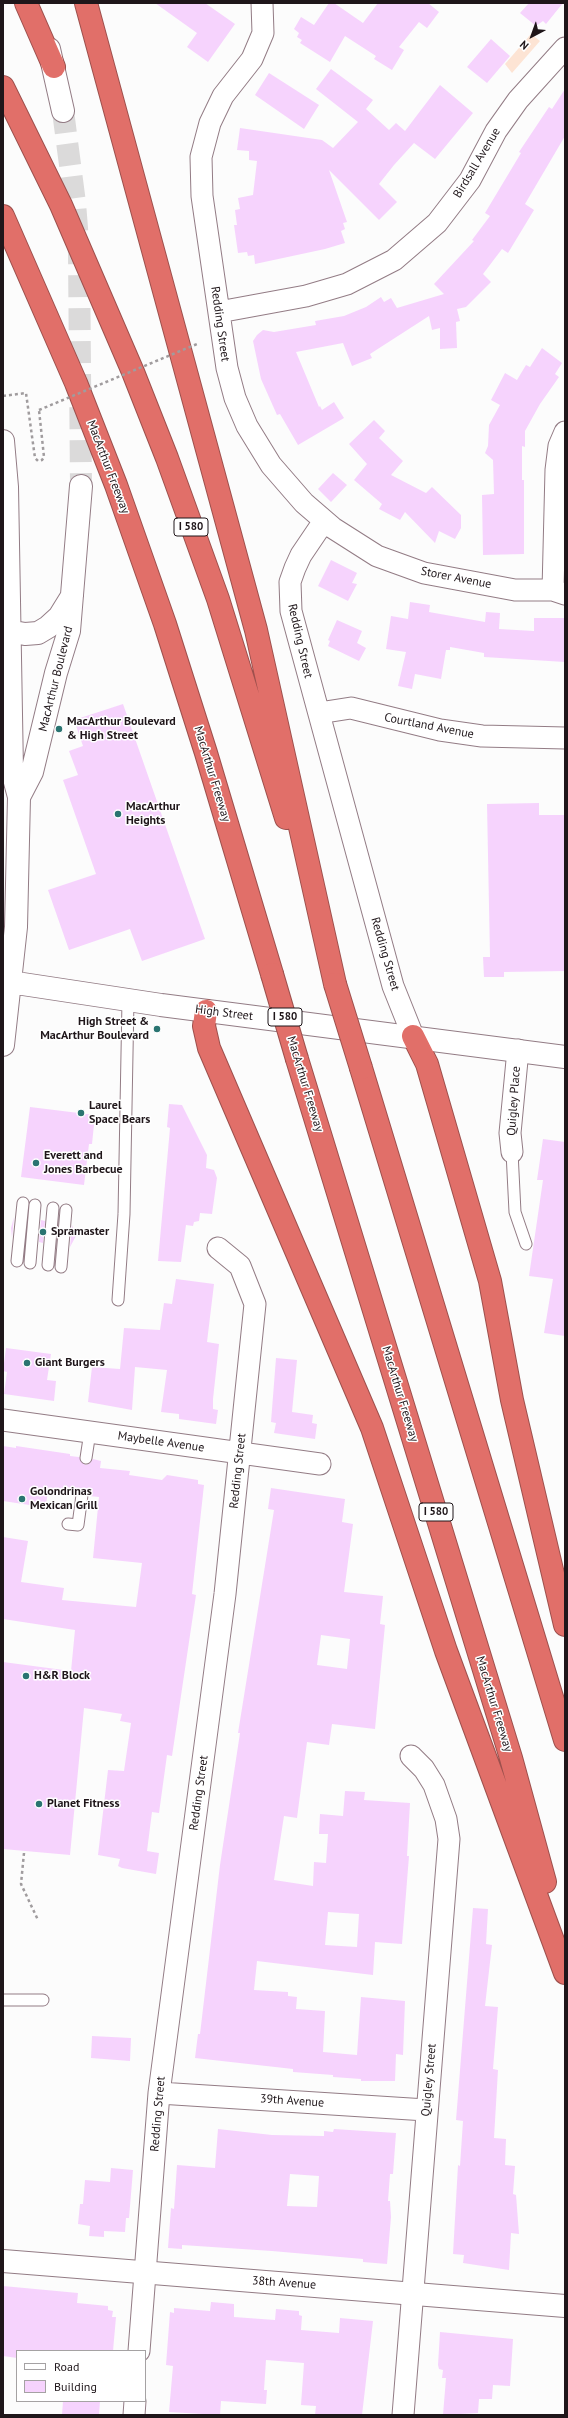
<!DOCTYPE html>
<html>
<head>
<meta charset="utf-8">
<style>
	body { margin:0 }
	#map { position:relative; width:568px; height:2418px; overflow:hidden; background:#fcfcfc; font-family:"PT Sans",sans-serif }
	canvas { display:block }
	.frame { position:absolute; inset:0; border:4px solid #1f161a; pointer-events:none }
	.legend { position:absolute; left:16px; top:2350px; width:130px; height:52px; box-sizing:border-box; background:#fff; border:1px solid #a5a2a3; margin:0; padding:5px 7px; list-style:none; font-size:12px; color:#1f161a }
	.legend li { display:flex; align-items:center; gap:8px; height:20px }
	.legend b { width:20px; border:1px solid #a5a2a3 }
	.north { position:absolute; left:512px; top:16px; width:40px; height:40px; -webkit-text-stroke:3px #fff; paint-order:stroke; rotate:221deg; font-size:11px; font-weight:700; line-height:16px; text-align:center; color:#1f161a }
	.north::after { content:''; display:block; margin:auto; width:14px; height:18px; background:#1f161a; clip-path:polygon(50% 0,100% 100%,50% 72%,0 100%) }
</style>
</head>
<body>
<div id="map">
<canvas width="568" height="2418"></canvas>
<div class="frame"></div>
<ul class="legend">
<li><b style="height:5px;background:#fff"></b>Road</li>
<li><b style="height:11px;background:#f6d3fd"></b>Building</li>
</ul>
<div class="north">N</div>
</div>
<script>
const c = document.querySelector('canvas').getContext('2d');
c.lineJoin = 'round';
function fill(path, color) { c.fillStyle = color; c.fill(path, 'evenodd'); }
const toPath = rows => new Path2D(rows.map(r => 'M' + r).join(''));
function strokePath(path, color, width, dash) { c.strokeStyle = color; c.lineWidth = width; c.lineCap = dash ? 'butt' : 'round'; c.setLineDash(dash || []); c.stroke(path); }
function write(font, color, halo, rows, align = 'center') {
  c.font = font + ' "PT Sans",sans-serif'; c.lineWidth = 3; c.setLineDash([]); c.textBaseline = 'middle'; c.strokeStyle = halo; c.fillStyle = color; for (const [text, x, y, turn = 0] of rows) {
    c.save(); c.translate(x, y); c.rotate((+turn || 0) * Math.PI / 180); c.textAlign = isNaN(turn) ? turn : align; if (halo) c.strokeText(text, 0, 0); c.fillText(text, 0, 0); c.restore();
  }
}
fill(toPath([
	[531,34,540,41,512,73,505,64]
]), '#fde4d4');
fill(toPath([
	[155,3,205,3,235,24,208,62,187,47,197,33],
	[329,3,334,3,363,23,378,3,428,3,439,12,427,28,419,22,399,47,404,50,392,70,374,59,376,56,345,36,330,62,300,43,302,40,297,37,299,33,294,29,301,17,314,25],
	[529,3,563,3,546,24,543,21,536,26,520,13],
	[491,39,510,56,487,83,467,67],
	[331,69,373,100,366,109,389,130,396,123,405,131,440,85,473,113,435,159,414,143,394,165,379,184,397,202,379,220,329,170,347,222,343,223,345,229,341,231,345,243,325,249,255,264,254,255,248,256,247,252,238,253,234,225,237,225,235,210,240,209,238,198,253,195,257,161,249,160,249,151,237,150,240,128,322,140,333,148,358,122,316,89],
	[269,73,319,105,304,129,255,95],
	[565,89,565,136,525,204,534,210,508,253,502,249,483,274,491,282,466,307,457,309,460,321,456,322,457,348,440,349,440,328,432,330,429,316,370,354,372,358,352,366,343,343,296,352,319,407,320,406,322,410,334,402,344,418,298,445,280,414,277,415,261,379,253,341,257,335,263,330,274,332,316,325,315,321,344,316,366,307,381,297,384,302,391,298,397,308,444,294,434,284,474,241,472,240,490,216,485,213,521,153,519,152,549,107,552,109],
	[542,348,562,363,555,374,559,377,540,404,525,431,525,447,522,446,522,480,524,480,524,554,483,555,482,495,494,494,493,460,485,453,488,446,489,425,500,405,491,400,505,373,517,380,526,365,530,367],
	[374,420,385,431,379,438,403,461,391,475,426,493,432,487,461,515,461,528,455,539,439,531,435,543,405,512,400,520,379,509,382,504,354,480,367,464,349,444],
	[333,473,347,485,331,502,318,489],
	[331,560,357,573,352,583,357,584,348,601,318,586],
	[410,602,430,605,429,612,485,622,486,612,500,613,499,629,534,631,534,618,565,618,565,662,484,657,484,653,450,647,450,650,446,650,441,679,415,674,412,689,398,686,406,652,386,649,391,616,408,619],
	[337,620,362,631,357,643,366,648,359,661,328,646,330,641,328,640],
	[123,704,205,939,142,961,130,929,69,950,48,890,96,874,63,780,78,775,69,751,83,746,74,720],
	[539,803,539,815,565,815,565,971,504,972,504,977,484,977,483,957,490,957,487,804],
	[169,1104,182,1105,207,1155,206,1168,214,1170,217,1178,212,1214,200,1213,199,1221,194,1222,193,1226,186,1225,181,1262,158,1261,170,1128,167,1127],
	[30,1107,95,1115,92,1144,89,1144,84,1185,21,1177],
	[543,1139,565,1142,565,1336,544,1333,553,1279,529,1276,543,1180,537,1180],
	[14,1217,12,1238,11,1228],
	[41,1220,45,1221,43,1243,39,1242],
	[72,1225,76,1236,70,1247],
	[176,1279,214,1284,207,1342,219,1344,213,1399,213,1409,218,1410,216,1424,179,1419,179,1414,161,1412,167,1370,135,1367,132,1410,88,1402,92,1367,120,1369,124,1328,160,1330,164,1303,172,1304],
	[6,1348,51,1354,47,1380,56,1381,54,1401,4,1394,7,1372,3,1371],
	[276,1358,297,1360,292,1412,313,1415,312,1423,317,1424,315,1439,274,1433,276,1423,271,1422],
	[3,1446,16,1448,16,1446,70,1454,70,1456,79,1457,85,1465,89,1464,93,1459,101,1461,100,1468,130,1471,129,1475,162,1480,167,1475,198,1480,198,1484,204,1485,192,1594,196,1595,172,1756,167,1755,159,1813,152,1812,147,1851,159,1853,156,1874,122,1868,118,1866,120,1859,98,1855,108,1770,124,1771,131,1723,120,1721,122,1714,84,1708,70,1855,3,1849,3,1662,71,1671,75,1630,3,1619,3,1537,28,1541,21,1582,64,1588,62,1600,136,1607,142,1563,93,1558,99,1497,89,1496,86,1489,79,1489,75,1494,48,1490,46,1505,44,1505,43,1507,3,1501],
	[271,1488,345,1499,342,1522,353,1524,344,1592,383,1596,380,1624,385,1625,375,1729,332,1724,329,1745,307,1742,297,1818,284,1816,274,1880,313,1886,314,1862,326,1863,328,1834,319,1834,320,1814,343,1816,345,1791,365,1792,364,1800,410,1803,407,1856,409,1856,402,1944,375,1942,373,1975,257,1961,254,1990,288,1992,288,1996,297,1997,296,2009,325,2011,323,2052,357,2055,361,1997,405,2001,403,2055,396,2054,395,2081,361,2081,361,2079,333,2077,333,2075,293,2072,293,2069,195,2058,198,2034,200,2034,220,1865,240,1733,238,1733,274,1510,268,1509],
	[321,1635,350,1639,347,1669,317,1665],
	[328,1912,359,1914,357,1947,325,1945],
	[473,1908,488,1909,486,1944,492,1945,485,2006,498,2007,493,2069,498,2070,494,2138,506,2139,505,2165,515,2166,513,2194,516,2195,519,2234,511,2233,509,2270,463,2263,464,2255,453,2254,458,2165,460,2166,463,2121,456,2120],
	[92,2036,131,2038,130,2061,91,2058],
	[218,2129,272,2135,324,2136,324,2131,333,2132,334,2129,396,2133,393,2174,390,2174,388,2201,390,2201,391,2217,387,2264,363,2262,363,2259,272,2251,182,2245,182,2249,168,2248,171,2208,174,2209,177,2165,215,2168],
	[290,2174,319,2176,317,2207,287,2206],
	[111,2168,133,2170,129,2218,126,2218,125,2232,104,2231,104,2237,89,2236,90,2226,78,2224,80,2204,83,2204,85,2180,110,2182],
	[3,2286,78,2293,77,2303,108,2306,108,2310,113,2311,112,2317,116,2317,113,2351,17,2351,17,2358,3,2356],
	[211,2302,234,2304,234,2317,275,2320,276,2309,299,2311,299,2315,302,2316,301,2330,339,2333,340,2318,373,2321,362,2415,315,2415,316,2406,301,2405,304,2363,266,2360,264,2390,267,2390,266,2404,221,2401,220,2415,169,2412,173,2366,166,2365,170,2312,174,2313,174,2308,210,2311],
	[440,2332,513,2339,510,2386,493,2385,492,2399,479,2399,478,2413,443,2415,446,2378,442,2378,443,2370,439,2369,438,2365],
	[63,2401,100,2401,99,2415,62,2415]
]), '#f6d3fd');
strokePath(toPath([
	[63,111,75,203,79,253,81,486]
]), '#dbdada', 22, [22, 11]);
const lane = toPath([
	[512,1152,515,1212,526,1244],
	[17,1261,23,1203],
	[30,1263,35,1205],
	[48,1265,53,1208],
	[61,1267,66,1210],
	[118,1300,124,1214,128,1000],
	[86,1458,90,1432],
	[68,1524,78,1525,82,1495],
	[3,2000,43,2000]
]);
const street = toPath([
	[262,3,263,33,252,59,223,96,210,123,201,157,202,196,227,368,235,398,247,426,271,465,304,503,333,528,377,556,424,573,515,590,553,590,565,594],
	[219,312,306,296,347,284,394,260,437,223,470,180,496,131,518,100,565,48],
	[324,521,301,555,295,568,290,582,291,611,393,986,413,1036],
	[553,590,556,470,559,446,565,432],
	[319,713,351,708,440,730,482,736,565,738],
	[512,1152,510,1133,518,1050],
	[3,1420,320,1464],
	[159,2093,426,2110],
	[139,2351,159,2093,225,1594,255,1304,240,1266,218,1248],
	[134,2415,135,2401],
	[403,2415,449,1839,446,1819,434,1785,424,1769,411,1756]
]);
const secondary = toPath([
	[49,49,63,111],
	[3,441,7,487,12,771,19,797,16,927,3,1045],
	[8,631,25,634,38,633,48,627,59,617,72,596],
	[19,797,32,772,56,673,69,631,81,486],
	[3,981,161,1005,565,1057],
	[3,2261,565,2306]
]);
const highway = toPath([
	[26,3,54,67],
	[86,3,256,630,335,984],
	[3,87,61,205,133,372,167,458,218,599,286,818],
	[3,216,76,383,116,485,165,624,206,753,272,974],
	[206,1011,204,1026,209,1048,372,1428,446,1651,565,1973],
	[413,1036,427,1064,490,1281,512,1400,565,1625],
	[297,1059,511,1758,545,1882],
	[361,1068,565,1740]
]);
strokePath(lane, '#937c85', 13);
strokePath(street, '#937c85', 23);
strokePath(secondary, '#937c85', 24);
strokePath(highway, '#9d504d', 24);
strokePath(toPath([
	[3,396,26,393,35,458,38,461,42,460,44,457,39,410],
	[24,1853,21,1884,38,1920]
]), '#a09c9e', 2.5, [3, 3]);
strokePath(lane, '#fff', 11);
strokePath(street, '#fff', 21);
strokePath(secondary, '#fff', 22);
strokePath(highway, '#e16f69', 22);
const highwayBridge = toPath([
	[272,974,297,1059],
	[335,984,361,1068]
]);
strokePath(highwayBridge, '#9d504d', 24, []);
strokePath(toPath([
	[39,410,197,344]
]), '#a09c9e', 2.5, [3, 3]);
strokePath(highwayBridge, '#e16f69', 22);
for (const [x, y, r, color] of [
	[59,729,4,"#2a7471"],
	[118,814,4,"#2a7471"],
	[157,1029,4,"#2a7471"],
	[81,1113,4,"#2a7471"],
	[36,1163,4,"#2a7471"],
	[43,1232,4,"#2a7471"],
	[27,1363,4,"#2a7471"],
	[22,1499,4,"#2a7471"],
	[26,1676,4,"#2a7471"],
	[39,1804,4,"#2a7471"]
]) { const dot = new Path2D(); dot.arc(x, y, r, 0, 2 * Math.PI); c.fillStyle = color; c.fill(dot); strokePath(dot, '#fff', 1.5); }
for (const [x, y, w] of [
	[191,527,34],
	[285,1017,34],
	[436,1512,34]
]) { const box = new Path2D(); box.roundRect(x - w / 2, y - 9, w, 18, 3); c.fillStyle = '#fff'; c.fill(box); strokePath(box, '#1f161a', 1); }
write('bold 11px', '#1f161a', null, [
	["I 580",191,527],
	["I 580",285,1017],
	["I 580",436,1512]
]);
write('12px', '#1f161a', '#fff', [
	["Birdsall Avenue",477,163,-59],
	["Redding Street",220,324,82],
	["MacArthur Freeway",108,467,69],
	["Storer Avenue",456,578,11],
	["Redding Street",300,641,77],
	["MacArthur Boulevard",56,679,-76],
	["Courtland Avenue",429,726,11],
	["MacArthur Freeway",212,774,73],
	["Redding Street",385,954,74],
	["High Street",224,1013,7],
	["MacArthur Freeway",305,1084,73],
	["Quigley Place",514,1101,-86],
	["MacArthur Freeway",400,1394,73],
	["Maybelle Avenue",161,1442,8],
	["Redding Street",238,1471,-84],
	["MacArthur Freeway",494,1704,73],
	["Redding Street",199,1793,-82],
	["Quigley Street",429,2080,-85],
	["39th Avenue",292,2101,4],
	["Redding Street",158,2114,-85],
	["38th Avenue",284,2283,4]
]);
write('bold 12px', '#1f161a', '#fff', [
	["MacArthur Boulevard",67,722],
	["& High Street",67,736],
	["MacArthur",126,807],
	["Heights",126,821],
	["High Street &",149,1022,"right"],
	["MacArthur Boulevard",149,1036,"right"],
	["Laurel",89,1106],
	["Space Bears",89,1120],
	["Everett and",44,1156],
	["Jones Barbecue",44,1170],
	["Spramaster",51,1232],
	["Giant Burgers",35,1363],
	["Golondrinas",30,1492],
	["Mexican Grill",30,1506],
	["H&R Block",34,1676],
	["Planet Fitness",47,1804]
], 'left');
</script>
</body>
</html>
